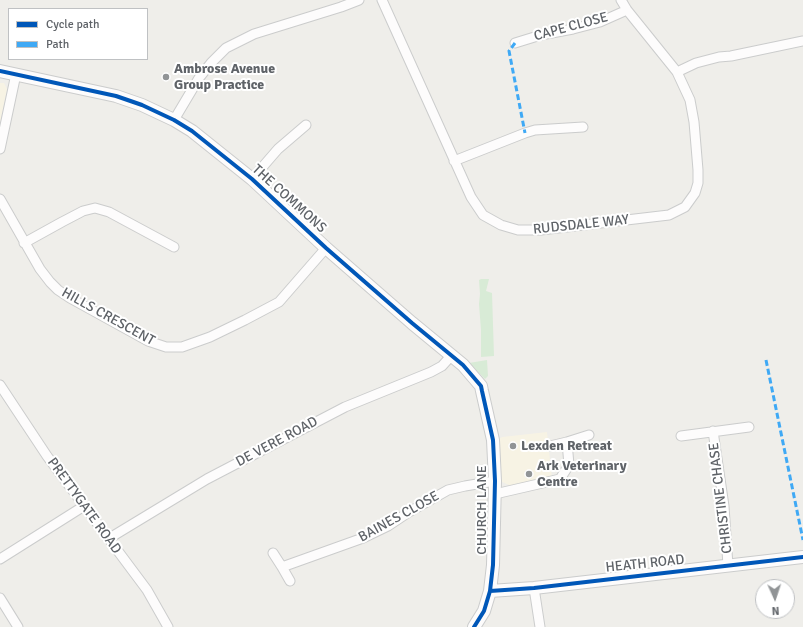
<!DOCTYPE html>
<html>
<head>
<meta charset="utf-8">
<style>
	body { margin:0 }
	#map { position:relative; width:803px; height:627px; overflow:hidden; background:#efeeea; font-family:Signika,sans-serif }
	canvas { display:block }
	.legend { position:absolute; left:8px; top:8px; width:140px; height:52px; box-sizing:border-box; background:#fff; border:1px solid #bfc1c3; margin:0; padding:5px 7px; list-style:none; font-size:12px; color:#5f6368 }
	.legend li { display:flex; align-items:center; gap:8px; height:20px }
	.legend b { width:20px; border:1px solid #bfc1c3 }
	.north { position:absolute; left:755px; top:579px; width:40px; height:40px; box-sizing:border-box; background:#fff; border:1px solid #bfc1c3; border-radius:50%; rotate:177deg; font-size:11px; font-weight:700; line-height:16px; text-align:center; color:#5f6368 }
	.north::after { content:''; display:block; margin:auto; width:14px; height:18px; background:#919496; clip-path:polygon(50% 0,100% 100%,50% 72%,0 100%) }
</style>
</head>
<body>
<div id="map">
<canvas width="803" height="627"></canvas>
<ul class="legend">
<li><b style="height:5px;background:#0057b8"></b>Cycle path</li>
<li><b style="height:5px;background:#3fa9f5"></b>Path</li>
</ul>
<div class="north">N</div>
</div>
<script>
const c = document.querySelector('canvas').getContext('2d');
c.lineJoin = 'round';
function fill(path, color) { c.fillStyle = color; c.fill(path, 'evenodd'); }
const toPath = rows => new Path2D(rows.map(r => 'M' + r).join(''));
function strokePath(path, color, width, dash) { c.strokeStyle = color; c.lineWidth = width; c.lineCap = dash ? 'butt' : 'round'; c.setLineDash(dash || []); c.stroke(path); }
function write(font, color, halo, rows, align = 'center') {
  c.font = font + ' Signika,sans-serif'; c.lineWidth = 4; c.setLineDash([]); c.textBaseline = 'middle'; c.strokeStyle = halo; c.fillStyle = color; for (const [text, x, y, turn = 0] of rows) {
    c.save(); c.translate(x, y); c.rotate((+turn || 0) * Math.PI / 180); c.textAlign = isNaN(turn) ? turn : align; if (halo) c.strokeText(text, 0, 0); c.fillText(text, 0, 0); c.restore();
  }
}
fill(toPath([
	[0,83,4,83,7,89,0,122],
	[547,432,552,479,516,488,500,481,497,440,502,437]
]), '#f7f3e4');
fill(toPath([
	[481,279,489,279,486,291,492,293,494,356,481,357,481,330,479,304,480,294,479,280],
	[487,360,488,376,485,379,469,363]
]), '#d8ebd6');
const minor = toPath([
	[382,0,471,197,483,215,501,225,518,230,541,230,669,215,685,207,695,193,698,183,698,170,694,122,690,100,677,72,627,10,621,0],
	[515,43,541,35,573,29,600,22,627,10],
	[677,72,696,63,719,57,731,56,803,41],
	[174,120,199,78,211,63,226,48,254,34,341,7,359,0],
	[0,149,16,74],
	[454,161,525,133,535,130,583,127],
	[252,179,278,149,306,125],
	[0,199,40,269,50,282,58,290,70,298,148,341,166,347,182,347,210,337,245,320,279,302,326,248],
	[24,243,62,222,83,211,95,208,109,212,174,247],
	[0,385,47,456,147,590,168,627],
	[713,431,724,506,728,566],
	[681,436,749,427],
	[550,446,567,442],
	[495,494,560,479,569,465,567,442,589,435],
	[108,539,207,479,345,407,431,372,442,366,451,356],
	[273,553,282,567],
	[0,559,84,506],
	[290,581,282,567,363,538,388,526,409,512,448,490,465,486,495,481],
	[534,588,540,627],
	[0,598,18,627]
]);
const tertiary = toPath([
	[0,71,116,96,142,105,174,120,192,131,252,179,326,248,412,323,463,365,481,386,482,391,493,440,495,481,493,565,490,591,484,611,474,627],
	[490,591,534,588,803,557]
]);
strokePath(minor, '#cbcccc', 11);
strokePath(tertiary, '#cbcccc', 14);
strokePath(minor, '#fdfcfc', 9);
strokePath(tertiary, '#fdfcfc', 12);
strokePath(toPath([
	[515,43,509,51,525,133],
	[766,360,803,540]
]), '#3fa9f5', 3, [6, 3]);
strokePath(toPath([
	[0,71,116,96,142,105,174,120,192,131,252,179,326,248,412,323,463,365,481,386,482,391,493,440,495,481,493,565,490,591,484,611,474,627],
	[490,591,534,588,803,557]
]), '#0057b8', 4);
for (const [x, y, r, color] of [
	[166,77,4,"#919496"],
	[513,446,4,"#919496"],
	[529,474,4,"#919496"]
]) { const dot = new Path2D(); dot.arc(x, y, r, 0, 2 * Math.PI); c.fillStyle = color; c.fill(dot); strokePath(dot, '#fff', 1.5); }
write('14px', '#5f6368', '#fff', [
	["CAPE CLOSE",571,27,-15],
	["THE COMMONS",289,199,42],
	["RUDSDALE WAY",581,225,-6],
	["HILLS CRESCENT",108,317,29],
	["DE VERE ROAD",277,442,-28],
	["CHRISTINE CHASE",721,498,-97],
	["PRETTYGATE ROAD",84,506,54],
	["CHURCH LANE",482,510,-90],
	["BAINES CLOSE",399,517,-29],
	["HEATH ROAD",645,564,-6]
]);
write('bold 14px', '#5f6368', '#fff', [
	["Ambrose Avenue",174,69],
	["Group Practice",174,85],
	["Lexden Retreat",521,446],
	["Ark Veterinary",537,466],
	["Centre",537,482]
], 'left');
</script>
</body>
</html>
